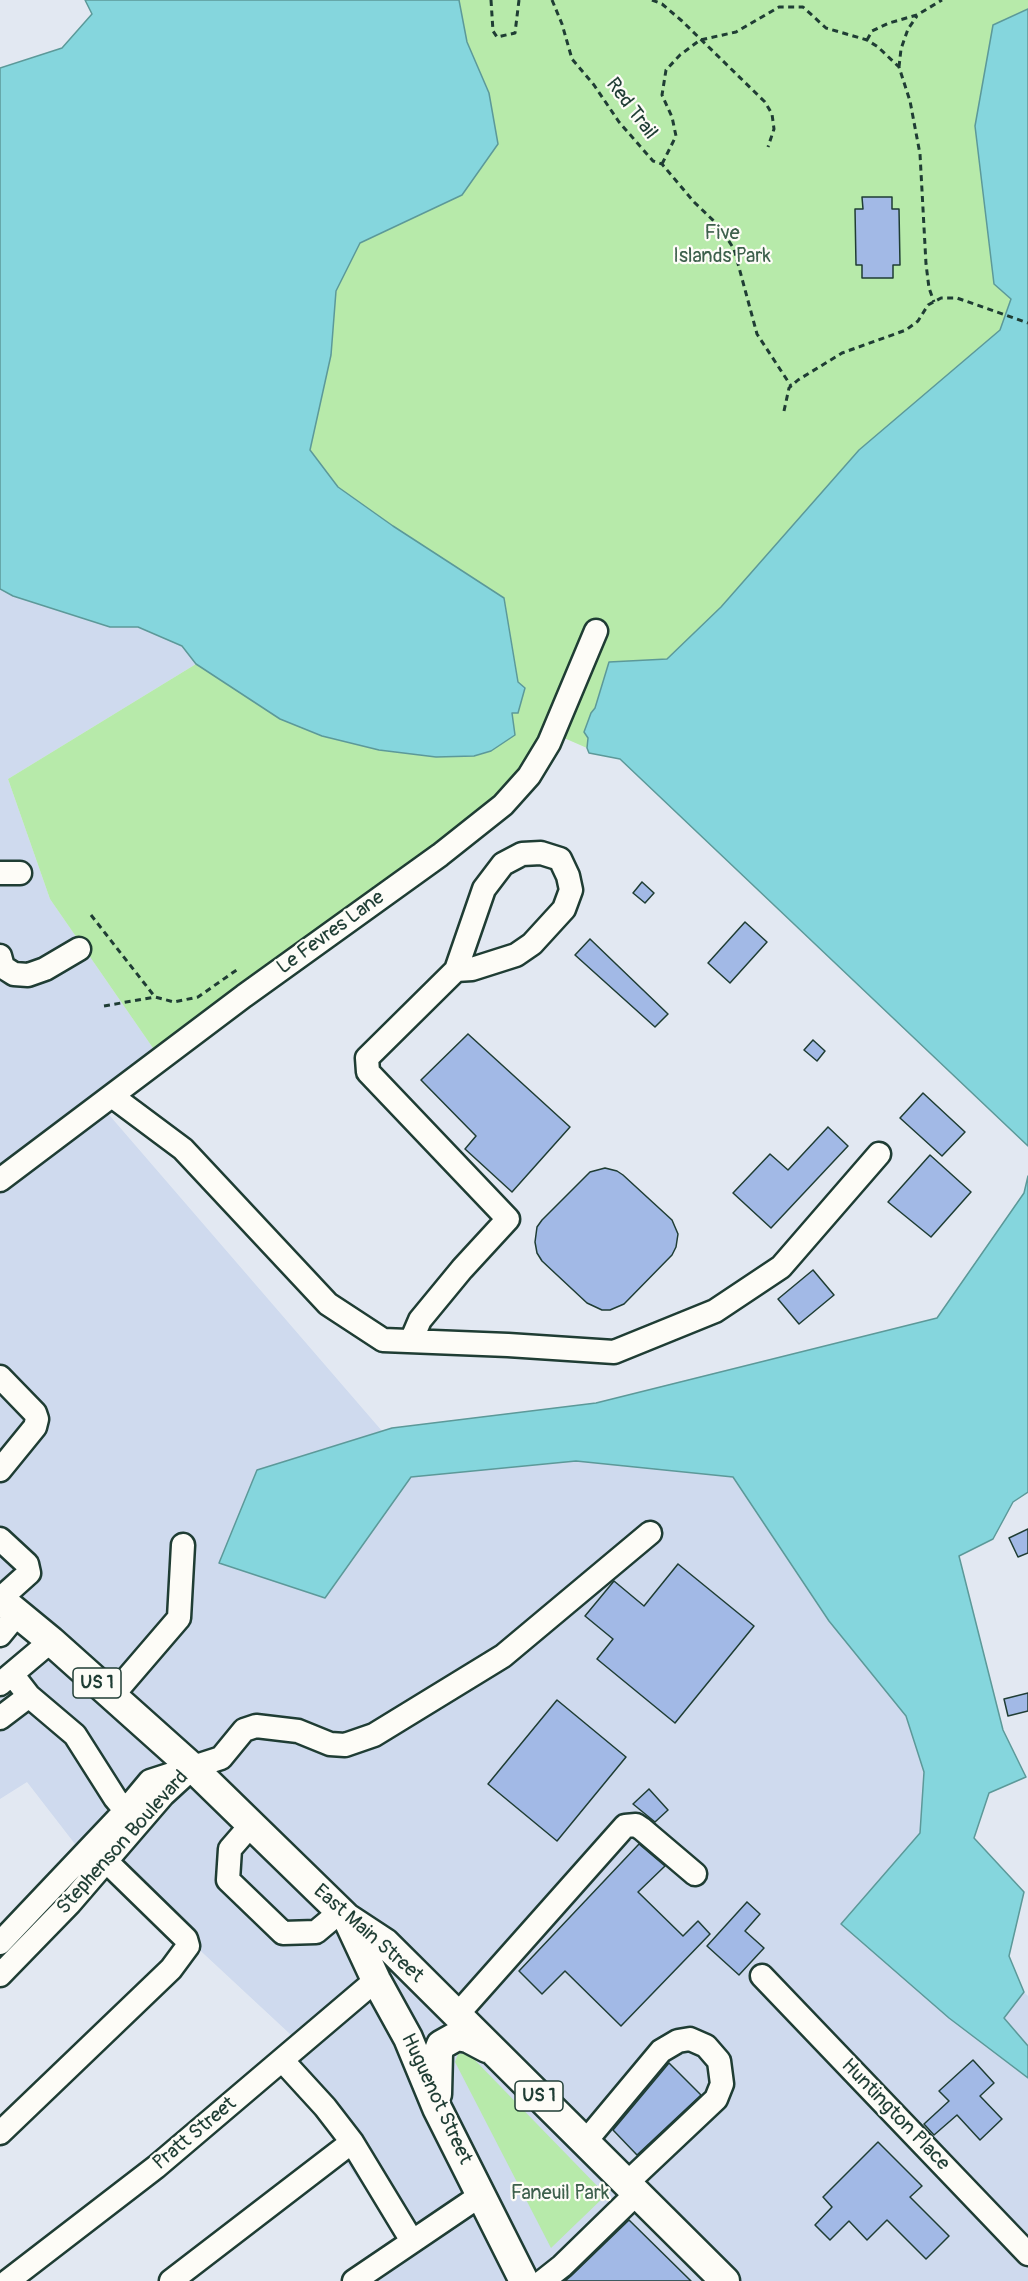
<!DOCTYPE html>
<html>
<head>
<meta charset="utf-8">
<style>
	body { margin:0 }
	canvas { display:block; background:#e2e8f2 }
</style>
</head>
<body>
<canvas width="1028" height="2281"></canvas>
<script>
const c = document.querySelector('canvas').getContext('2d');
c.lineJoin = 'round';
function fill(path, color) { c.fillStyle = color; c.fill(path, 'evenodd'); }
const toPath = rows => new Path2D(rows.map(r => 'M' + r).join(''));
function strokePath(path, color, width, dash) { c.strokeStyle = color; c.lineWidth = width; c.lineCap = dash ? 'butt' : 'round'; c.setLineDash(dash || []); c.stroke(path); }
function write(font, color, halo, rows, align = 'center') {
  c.font = font + ' Pangolin,sans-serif'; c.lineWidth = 4.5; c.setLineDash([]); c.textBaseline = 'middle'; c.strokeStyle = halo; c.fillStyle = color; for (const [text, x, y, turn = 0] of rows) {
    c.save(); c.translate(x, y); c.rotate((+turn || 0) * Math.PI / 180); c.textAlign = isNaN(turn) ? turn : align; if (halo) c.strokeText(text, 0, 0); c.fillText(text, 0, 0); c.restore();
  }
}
fill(toPath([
	[0,589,13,596,110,627,138,627,182,646,196,664,8,779,50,899,164,1064,104,1109,382,1431,257,1470,325,1598,411,1477,576,1461,733,1477,829,1621,906,1716,924,1772,920,1833,841,1924,949,2018,1028,2078,1028,2281,378,2281,373,2275,409,2250,342,2157,352,2139,287,2063,304,2047,119,1875,75,1844,27,1782,0,1799,0,1689,51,1648,0,1601],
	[1024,1992,1028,1996,1028,2046,1004,2018]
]), '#cfdaee');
fill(toPath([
	[459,0,1028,0,1028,9,993,25,975,126,994,284,1011,299,1000,330,954,369,721,607,667,659,609,662,595,708,591,713,587,748,564,738,524,795,164,1064,50,899,8,779,196,664,280,719,322,736,379,750,436,757,512,713,518,713,525,688,518,682,504,598,393,526,338,487,310,450,331,355,336,291,360,243,462,195,489,93,467,42],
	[468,2053,606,2195,551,2248,455,2062,458,2054]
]), '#b7eaaa');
const water = toPath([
	[85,0,459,0,467,42,489,93,498,144,462,195,360,243,336,291,331,355,310,450,338,487,393,526,504,598,518,682,525,688,518,713,512,713,515,735,491,751,474,756,436,757,379,750,322,736,280,719,196,664,182,646,138,627,110,627,13,596,0,589,0,68,62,48,92,14,85,0],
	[1028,9,1028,1146,620,759,589,753,587,748,588,738,584,732,591,713,595,708,609,662,667,659,721,607,859,450,1000,330,1011,299,994,284,975,126,993,25,1028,9],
	[1028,1176,1028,1492,1013,1502,993,1539,959,1556,1003,1730,1026,1777,989,1793,974,1838,1024,1892,1009,1956,1024,1992,1004,2018,1028,2046,1028,2078,949,2018,841,1924,920,1833,924,1772,906,1716,829,1621,733,1477,576,1461,411,1477,325,1598,219,1563,257,1470,392,1428,596,1403,937,1318,1024,1193,1028,1176]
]);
fill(water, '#85d6dd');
strokePath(water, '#5c9999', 1.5);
const building = toPath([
	[862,197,892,197,892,209,899,209,900,265,893,265,893,278,862,278,862,265,856,265,855,209,863,209,862,197],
	[642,882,654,893,645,903,633,893,642,882],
	[745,922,767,942,730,983,708,963,745,922],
	[590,939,668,1014,655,1027,575,955,590,939],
	[468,1034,570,1127,512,1192,465,1149,476,1136,421,1080,468,1034],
	[813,1040,825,1051,817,1061,804,1050,813,1040],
	[923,1093,965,1132,942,1156,900,1118,923,1093],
	[828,1127,848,1146,771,1228,733,1193,770,1154,788,1170,828,1127],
	[930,1155,971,1192,931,1237,888,1202,930,1155],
	[605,1168,617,1171,623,1175,672,1220,678,1234,676,1247,672,1255,624,1304,610,1310,602,1310,587,1303,542,1261,537,1253,535,1242,537,1227,542,1220,590,1172,605,1168],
	[813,1270,834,1295,799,1324,778,1299,813,1270],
	[1028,1529,1028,1553,1018,1557,1009,1538,1028,1529],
	[678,1564,754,1626,675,1723,597,1659,613,1639,585,1616,614,1581,644,1606,678,1564],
	[1028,1693,1028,1711,1008,1716,1004,1699,1028,1693],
	[557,1700,626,1757,557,1841,488,1784,557,1700],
	[649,1789,668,1810,655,1822,633,1804,649,1789],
	[639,1844,665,1866,638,1892,683,1936,698,1921,710,1934,621,2026,565,1971,542,1994,519,1971,639,1844],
	[747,1902,760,1914,745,1931,764,1948,739,1975,707,1946,747,1902],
	[973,2060,994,2083,980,2096,1002,2119,980,2140,957,2115,934,2135,924,2124,949,2101,939,2091,973,2060],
	[669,2063,701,2095,637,2155,613,2130,669,2063],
	[878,2142,922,2186,910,2197,949,2236,926,2259,887,2220,867,2240,849,2221,830,2240,815,2225,832,2207,823,2197,878,2142],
	[629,2220,691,2281,565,2281,571,2276,629,2220]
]);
fill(building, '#a2b9e6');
strokePath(building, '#1f3d34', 1.5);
const minor = toPath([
	[0,873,20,873],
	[0,956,3,967,14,974,28,975,45,969,79,949],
	[112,1096,183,1149,328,1304,383,1340,508,1345,614,1352,715,1311,781,1267,879,1154],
	[0,1180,244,996,440,855,503,805,529,776,549,743,596,631],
	[411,1341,420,1320,462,1269,508,1219,368,1072,367,1058,456,970,484,889,503,864,522,854,541,853,560,859,568,876,571,890,564,909,532,944,516,955,472,969,456,970],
	[0,1377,35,1413,37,1419,35,1427,0,1470],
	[0,1539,27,1564,29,1573,0,1599],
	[0,1635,18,1613],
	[12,1674,29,1696,75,1735,115,1798,135,1822],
	[0,1684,51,1641],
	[112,1696,179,1618,183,1545],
	[0,1718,29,1696],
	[250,1826,230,1849,228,1880,283,1933,316,1932,341,1911],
	[0,1943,125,1811,150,1781,221,1758,244,1730,256,1726,298,1731,330,1744,345,1745,374,1735,503,1656,650,1533],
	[0,1975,70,1903,163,1795,187,1773],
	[762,1976,1028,2254],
	[457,2015,625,1826,636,1825,642,1829,695,1874],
	[282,2060,325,2107,352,2142,412,2241],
	[0,2133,171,1969,188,1946,186,1939,105,1860],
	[585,2142,661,2051,678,2041,690,2039,706,2046,719,2061,722,2084,716,2099,627,2183],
	[8,2281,156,2167,376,1980],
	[171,2281,352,2142],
	[354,2281,481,2195],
	[543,2281,562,2266,637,2193]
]);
const major = toPath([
	[0,1599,51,1641,193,1768,347,1918,385,1943,725,2281],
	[348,1920,376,1980,408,2038,437,2108,524,2281],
	[437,2094,438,2053,441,2045,457,2036,468,2038,487,2048]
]);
strokePath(minor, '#1f3d34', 27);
strokePath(major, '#1f3d34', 33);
strokePath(toPath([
	[491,0,493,31,497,37,515,33,519,0],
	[552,0,562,24,572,59,594,85,619,122,653,161,662,164,694,202,719,226,734,249,757,334,791,386],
	[652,0,662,4,682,21,765,102,772,114,774,129,768,147],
	[867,40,872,31,889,23,917,15,942,0],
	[899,67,901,49,908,29,917,16],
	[662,164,676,136,672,117,662,95,666,70,680,55,700,40,736,32,779,7,803,7,826,28,867,40,878,47,899,67,910,101,920,154,926,264,929,288,934,302],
	[784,411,789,388,798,380,842,353,906,330,918,321,928,305,941,298,957,298,1028,323],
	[91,915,155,997,174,1002,198,997,238,969],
	[104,1006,155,997]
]), '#1f3d34', 3, [6, 4.5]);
strokePath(minor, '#fdfcf7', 22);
strokePath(major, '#fdfcf7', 28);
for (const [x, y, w] of [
	[97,1683,48],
	[539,2096,48]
]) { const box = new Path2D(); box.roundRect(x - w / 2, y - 15, w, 30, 4.5); c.fillStyle = '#fdfcf7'; c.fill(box); strokePath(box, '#1f3d34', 1.5); }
write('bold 18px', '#1f3d34', null, [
	["US 1",97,1683],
	["US 1",539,2096]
]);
write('20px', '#1f3d34', '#fdfcf7', [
	["Red Trail",631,109,53],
	["Le Fevres Lane",331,933,-36],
	["Stephenson Boulevard",123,1843,-48],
	["East Main Street",368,1934,41],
	["Huguenot Street",436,2099,65],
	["Huntington Place",895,2115,46],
	["Pratt Street",195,2134,-40]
]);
write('20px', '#3d604c', '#fdfcf7', [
	["Five",722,234],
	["Islands Park",722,257],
	["Faneuil Park",560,2194]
]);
</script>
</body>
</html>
